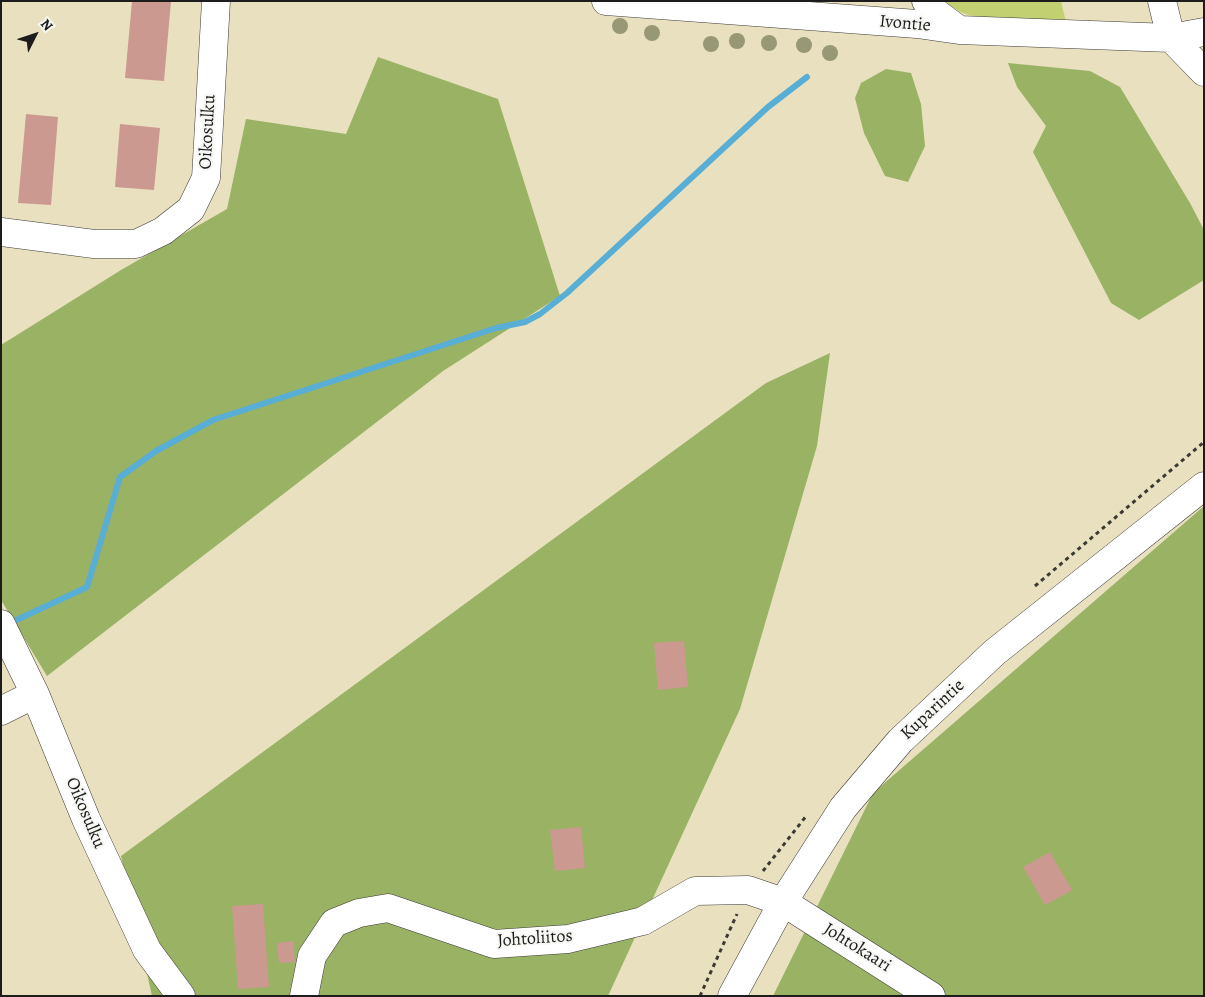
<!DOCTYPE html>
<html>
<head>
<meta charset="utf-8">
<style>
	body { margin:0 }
	#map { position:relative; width:1205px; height:997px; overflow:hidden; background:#e9e0bf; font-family:Alegreya,serif }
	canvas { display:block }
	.frame { position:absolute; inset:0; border:2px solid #1c1c1c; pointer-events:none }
	.north { position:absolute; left:10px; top:10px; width:50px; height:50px; -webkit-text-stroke:4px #f6f6f2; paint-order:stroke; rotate:49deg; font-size:14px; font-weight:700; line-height:20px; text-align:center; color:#1c1c1c }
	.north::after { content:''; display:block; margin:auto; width:18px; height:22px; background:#1c1c1c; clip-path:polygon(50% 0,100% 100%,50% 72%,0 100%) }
</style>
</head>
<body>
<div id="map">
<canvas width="1205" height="997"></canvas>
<div class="frame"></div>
<div class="north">N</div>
</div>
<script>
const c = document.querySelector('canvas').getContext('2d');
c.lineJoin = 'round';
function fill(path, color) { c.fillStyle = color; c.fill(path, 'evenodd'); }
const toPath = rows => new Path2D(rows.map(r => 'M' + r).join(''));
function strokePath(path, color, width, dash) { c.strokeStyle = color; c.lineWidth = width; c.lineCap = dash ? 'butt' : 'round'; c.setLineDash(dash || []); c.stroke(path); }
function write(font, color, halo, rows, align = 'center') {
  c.font = font + ' Alegreya,serif'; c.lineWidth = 4; c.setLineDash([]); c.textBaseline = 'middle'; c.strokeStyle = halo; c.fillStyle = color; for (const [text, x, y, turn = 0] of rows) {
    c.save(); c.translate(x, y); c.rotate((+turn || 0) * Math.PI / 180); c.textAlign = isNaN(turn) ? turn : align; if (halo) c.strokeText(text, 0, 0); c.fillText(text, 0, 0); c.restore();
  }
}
fill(toPath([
	[944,1,1061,1,1066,22,1006,27,960,12]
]), '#c2d072');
fill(toPath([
	[378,57,498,99,560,296,443,371,47,676,1,600,1,345,121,270,227,209,246,119,346,134],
	[1008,63,1090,71,1120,87,1190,203,1204,230,1204,280,1139,320,1111,303,1033,152,1046,126,1017,87],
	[886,69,911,73,921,104,925,146,908,182,885,176,864,133,855,98,861,83],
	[830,353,817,446,740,709,608,996,152,996,121,856,766,383],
	[1204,506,1204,996,773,996,873,793]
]), '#99b264');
strokePath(toPath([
	[10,623,87,587,120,477,156,451,213,420,496,328,525,322,540,314,567,293,768,107,807,77]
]), '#59aed5', 6);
fill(toPath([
	[132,1,171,1,164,81,125,78],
	[26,114,58,117,51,205,18,203],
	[120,124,160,128,154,190,115,187],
	[684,641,688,687,658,690,654,643],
	[581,827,585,868,555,871,550,830],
	[1050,852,1072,890,1045,905,1023,867],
	[263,904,269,987,238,989,232,906],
	[293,941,295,962,279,963,277,943]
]), '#cb9990');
const minor = toPath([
	[606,1,917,24,959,30,1171,38,1204,32],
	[926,1,935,12,959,30],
	[1162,1,1171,38,1204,72],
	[1,232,94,244,136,244,163,231,191,209,206,178,216,1],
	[1,624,35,694,86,819,147,950,181,996],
	[1,711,35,694],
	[304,996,312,956,334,923,359,913,388,908,494,944,568,939,643,921,695,891,748,890,783,902,931,996],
	[732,996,783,902,843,808,900,741,995,652,1204,486]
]);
strokePath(minor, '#3b3934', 29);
strokePath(toPath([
	[1035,586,1204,442],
	[763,871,807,815],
	[700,996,737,914]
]), '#3b3934', 3, [4, 4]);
strokePath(minor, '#fff', 28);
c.fillStyle = '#989776';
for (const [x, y] of [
	[620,26],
	[652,33],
	[737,41],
	[769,43],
	[711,44],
	[804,45],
	[830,53]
]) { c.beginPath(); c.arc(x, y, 8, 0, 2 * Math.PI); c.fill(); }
write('18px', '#1c1c1c', '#f6f6f2', [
	["Ivontie",905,24,5],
	["Oikosulku",208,132,-87],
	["Kuparintie",933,710,-43],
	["Oikosulku",85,813,67],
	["Johtoliitos",535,939,-4],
	["Johtokaari",857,948,32]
]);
</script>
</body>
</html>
